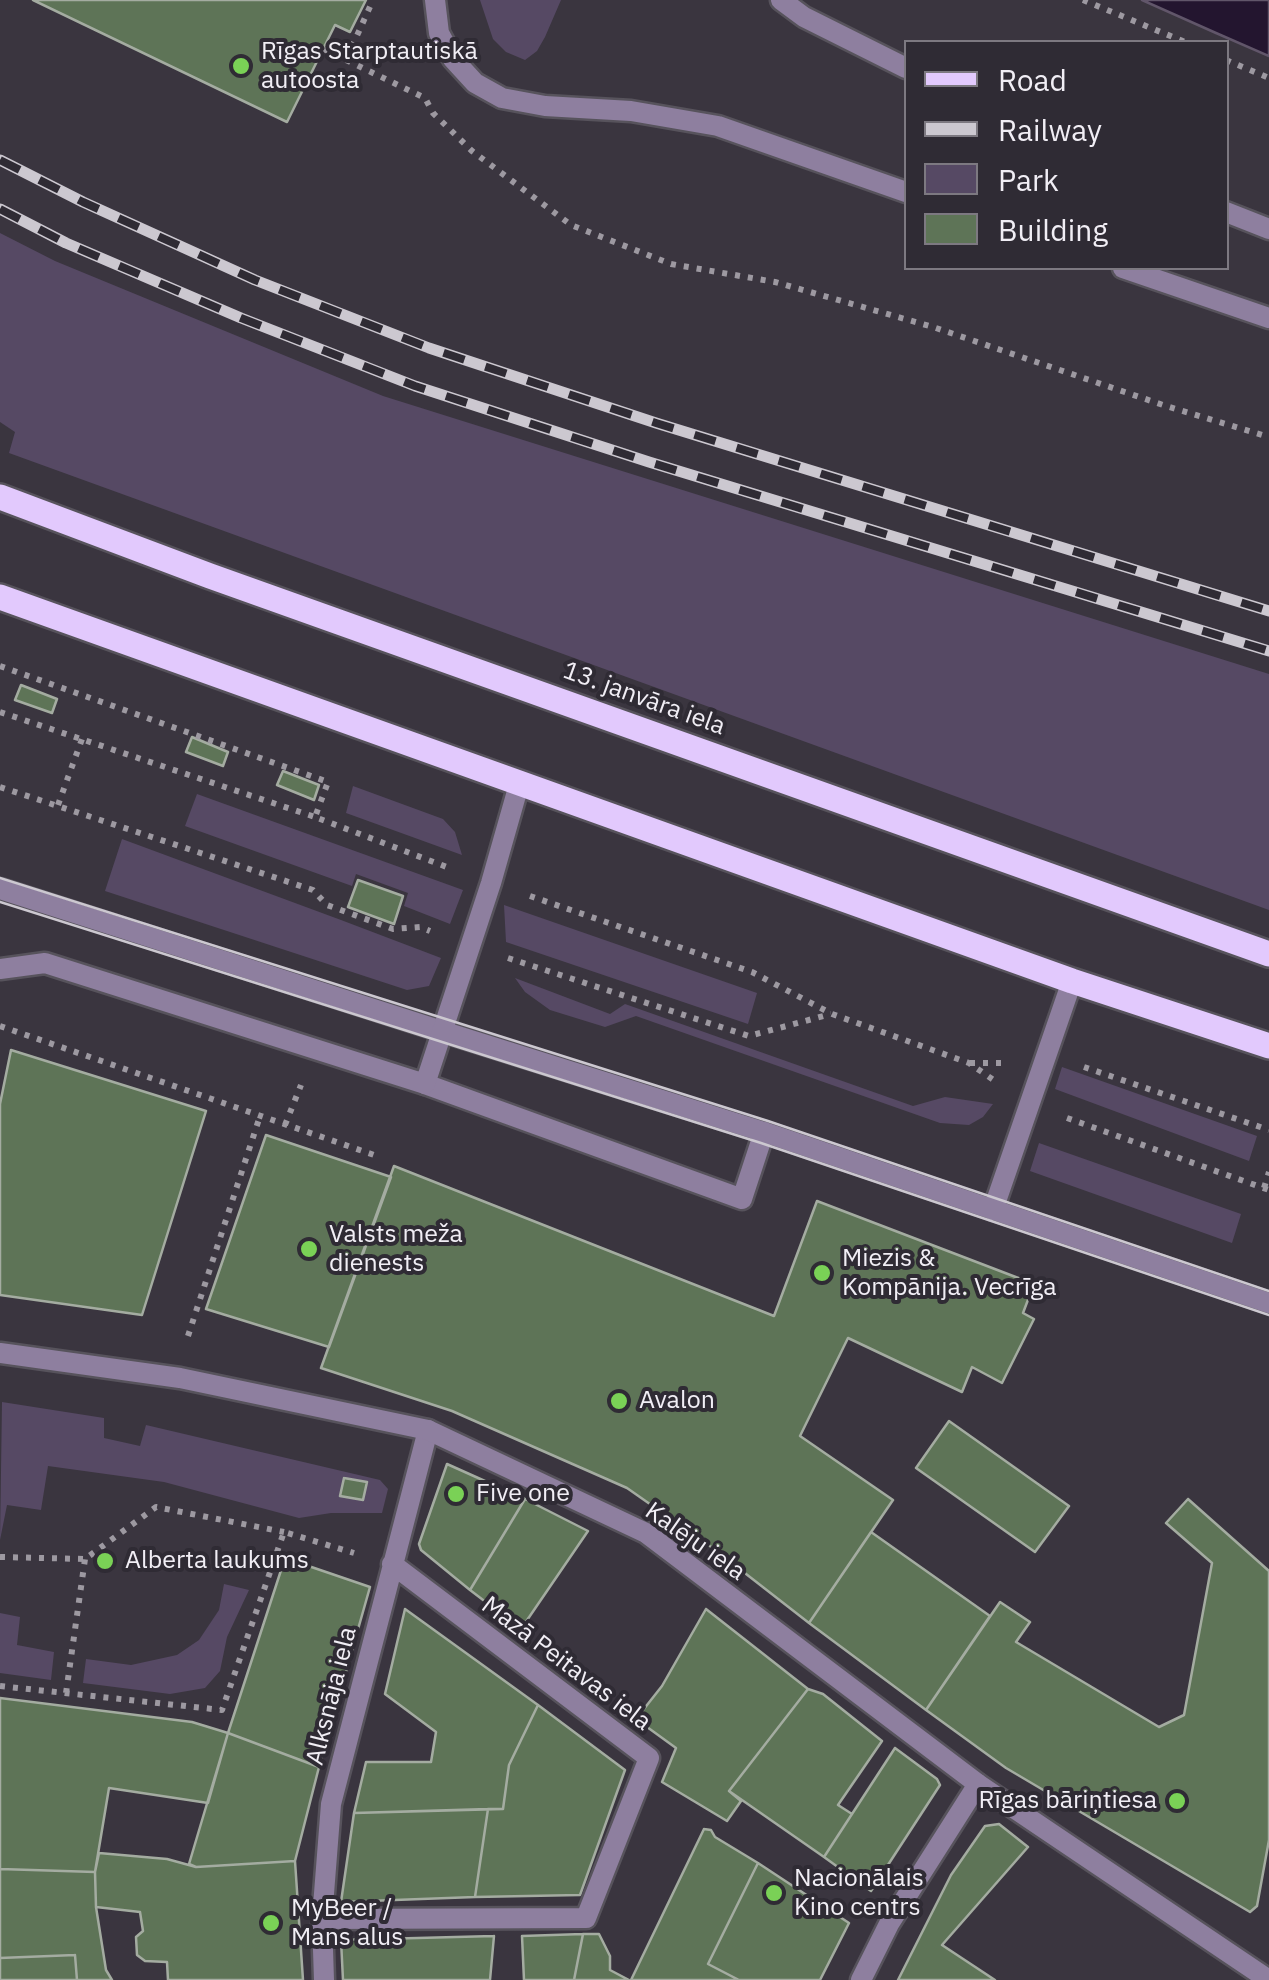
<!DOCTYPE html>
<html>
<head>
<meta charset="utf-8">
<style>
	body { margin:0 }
	#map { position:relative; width:1269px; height:1980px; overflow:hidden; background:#3a353f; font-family:"IBM Plex Sans",sans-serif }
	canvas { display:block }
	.legend { position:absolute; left:904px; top:40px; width:325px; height:230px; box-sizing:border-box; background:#2f2b34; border:2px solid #7d7981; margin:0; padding:12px 18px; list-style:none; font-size:30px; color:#f1eef5 }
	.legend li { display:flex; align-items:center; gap:20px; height:50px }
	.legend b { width:50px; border:2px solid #7d7981 }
</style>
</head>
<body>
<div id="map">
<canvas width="1269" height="1980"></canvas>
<ul class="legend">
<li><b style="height:12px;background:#e2c9fd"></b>Road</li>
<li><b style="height:12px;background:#ccc8d0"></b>Railway</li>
<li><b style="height:28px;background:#564964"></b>Park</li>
<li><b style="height:28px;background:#5e7457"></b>Building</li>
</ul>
</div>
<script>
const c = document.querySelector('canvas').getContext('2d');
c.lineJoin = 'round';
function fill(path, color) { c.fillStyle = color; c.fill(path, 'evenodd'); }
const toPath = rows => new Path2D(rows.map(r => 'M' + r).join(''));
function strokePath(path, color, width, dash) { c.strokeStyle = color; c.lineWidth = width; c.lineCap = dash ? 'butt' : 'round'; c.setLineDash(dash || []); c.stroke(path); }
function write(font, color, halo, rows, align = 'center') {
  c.font = font + ' "IBM Plex Sans",sans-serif'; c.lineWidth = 8; c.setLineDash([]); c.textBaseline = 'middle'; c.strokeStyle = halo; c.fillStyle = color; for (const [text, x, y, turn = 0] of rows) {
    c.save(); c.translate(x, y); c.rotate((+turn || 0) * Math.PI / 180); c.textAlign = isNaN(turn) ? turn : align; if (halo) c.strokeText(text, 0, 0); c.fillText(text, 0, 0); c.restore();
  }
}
fill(toPath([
	[480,0,561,0,545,37,537,51,525,60,506,52,493,39],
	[0,233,55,261,383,396,1269,674,1269,910,9,453,15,432,0,422],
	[353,786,443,819,455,832,462,855,346,813],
	[197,794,463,890,450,924,404,906,408,893,356,874,352,886,185,826],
	[122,839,341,920,441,958,429,986,407,990,105,891],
	[504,905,757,993,748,1024,506,942],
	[515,978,610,1014,625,1004,913,1106,945,1097,993,1104,983,1117,969,1125,940,1123,636,1016,605,1027,550,1010,525,992],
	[1062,1067,1257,1136,1249,1161,1055,1089],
	[1039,1143,1241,1214,1232,1243,1030,1171],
	[2,1402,104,1418,104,1438,140,1446,146,1425,380,1480,388,1489,382,1513,331,1513,299,1518,164,1482,48,1466,41,1510,7,1505,0,1540],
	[224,1584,249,1590,227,1637,220,1671,205,1688,170,1694,83,1683,86,1659,131,1665,177,1655,199,1640,219,1610],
	[0,1613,20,1617,17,1645,54,1652,51,1680,0,1673]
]), '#564964');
const water = toPath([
	[1142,0,1269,0,1269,56,1216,33,1142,0]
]);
fill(water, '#23152f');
strokePath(water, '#61566a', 2.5);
const building = toPath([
	[33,0,366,0,350,32,335,25,287,122,33,0],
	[21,685,57,699,52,713,15,700,21,685],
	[192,737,228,752,223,766,186,752,192,737],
	[283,771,319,785,314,800,277,785,283,771],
	[358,880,403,896,394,924,348,907,358,880],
	[11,1050,206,1111,142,1315,0,1295,0,1104,11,1050],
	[266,1135,391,1177,329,1347,206,1309,266,1135],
	[394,1166,774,1316,817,1201,1034,1284,1023,1313,1034,1319,1002,1383,972,1367,962,1392,848,1338,800,1436,893,1500,809,1623,714,1549,627,1488,452,1411,321,1368,394,1166],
	[949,1421,1069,1506,1035,1552,916,1468,949,1421],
	[447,1464,525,1499,470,1590,421,1550,419,1544,447,1464],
	[344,1478,367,1482,363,1500,340,1496,344,1478],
	[525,1499,588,1531,521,1629,470,1590,525,1499],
	[1188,1499,1269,1571,1269,1840,1257,1906,1250,1912,1006,1768,926,1710,1000,1602,1030,1622,1016,1642,1159,1727,1184,1715,1212,1563,1166,1523,1188,1499],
	[871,1532,990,1616,926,1710,809,1623,871,1532],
	[285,1558,370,1587,319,1767,228,1733,285,1558],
	[405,1609,538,1705,509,1765,503,1809,354,1813,366,1762,431,1762,436,1732,385,1694,405,1609],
	[706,1609,808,1689,729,1791,741,1801,727,1821,662,1782,676,1748,636,1719,662,1686,706,1609],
	[808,1689,823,1694,882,1741,838,1805,852,1814,824,1857,729,1791,808,1689],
	[0,1698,192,1722,228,1733,208,1803,109,1788,95,1872,0,1869,0,1698],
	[538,1705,625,1770,580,1895,475,1897,488,1809,503,1809,509,1765,538,1705],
	[228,1733,319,1767,295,1861,196,1867,189,1864,228,1733],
	[895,1748,937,1779,940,1785,871,1891,824,1857,895,1748],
	[488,1809,475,1897,341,1902,354,1813,488,1809],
	[999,1824,1028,1847,942,1945,995,1980,898,1980,951,1875,985,1826,999,1824],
	[704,1829,711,1830,715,1837,758,1863,708,1964,739,1980,631,1980,704,1829],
	[99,1853,167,1859,196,1867,295,1861,303,1980,168,1980,167,1962,145,1961,137,1955,136,1937,143,1931,140,1912,96,1907,95,1872,99,1853],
	[758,1863,849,1923,820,1980,739,1980,708,1964,758,1863],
	[0,1869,95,1872,96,1907,106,1970,112,1980,77,1980,75,1955,0,1958,0,1869],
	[583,1934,599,1934,610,1956,610,1970,629,1980,574,1980,583,1934],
	[583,1934,574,1980,524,1980,522,1936,583,1934],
	[494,1936,490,1980,343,1980,341,1940,494,1936],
	[75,1955,77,1980,0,1980,0,1958,75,1955]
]);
fill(building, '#5e7457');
strokePath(building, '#a4aca1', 2.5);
const service = toPath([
	[435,0,439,33,453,59,475,83,502,98,545,106,631,111,718,126,906,192],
	[781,0,804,17,906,68],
	[1226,212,1269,229],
	[1123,268,1269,318],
	[0,889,442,1031],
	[425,1084,742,1199,764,1132]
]);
const pedestrian = toPath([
	[322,1919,586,1918,649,1758,392,1564],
	[324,1980,322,1919,331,1804,428,1430],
	[861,1980,889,1924,978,1784]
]);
const minor = toPath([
	[0,969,45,963,425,1084,491,883,520,781],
	[442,1031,764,1132,1269,1303],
	[993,1210,1072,981],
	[0,1353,180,1378,428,1430,646,1533,978,1784,1269,1980]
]);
const primary = toPath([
	[0,497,210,576,1269,954],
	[0,597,1072,981,1269,1046]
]);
strokePath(service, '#57535c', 25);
strokePath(pedestrian, '#57535c', 25);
strokePath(minor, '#57535c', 25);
strokePath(primary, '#57535c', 30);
strokePath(toPath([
	[1083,0,1185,42],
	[324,49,346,60,373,0],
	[346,60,425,98,433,113,472,151,571,225,671,264,775,282,933,327,1166,406,1269,437],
	[1226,60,1269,78],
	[0,666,328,782,315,817,452,869],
	[0,712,315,817],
	[0,787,313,890,327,905,393,929,420,927,430,931],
	[58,805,82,739],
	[530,896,752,972,832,1014,969,1063,995,1081],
	[508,958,749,1036,831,1014],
	[0,1026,380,1157],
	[970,1063,1003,1063],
	[1084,1067,1269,1130],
	[1067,1118,1269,1190],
	[285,1125,301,1085],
	[1264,1188,1269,1172],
	[188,1336,260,1116],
	[0,1557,85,1559,156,1507,284,1532],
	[0,1686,222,1710,284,1532,354,1553],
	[66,1693,85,1559]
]), '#9d99a1', 6, [5, 8]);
strokePath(service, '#8e7f9f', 20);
strokePath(pedestrian, '#8e7f9f', 20);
strokePath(minor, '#8e7f9f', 20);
strokePath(primary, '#e2c9fd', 25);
strokePath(toPath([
	[0,878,768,1121,1269,1291],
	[0,902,761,1143,1269,1315]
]), '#ccc8d0', 2.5);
const rail = toPath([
	[0,160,83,202,255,280,429,348,656,423,1269,611],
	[0,209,66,243,241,318,415,386,649,462,1269,651]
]);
strokePath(rail, '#ccc8d0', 11);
strokePath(rail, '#2f2b34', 8, [22]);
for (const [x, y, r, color] of [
	[241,66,10,"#7ad156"],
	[309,1249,10,"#7ad156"],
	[822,1273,10,"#7ad156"],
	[619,1401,10,"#7ad156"],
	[456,1494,10,"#7ad156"],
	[105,1561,10,"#7ad156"],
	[1177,1801,10,"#7ad156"],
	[774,1893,10,"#7ad156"],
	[271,1923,10,"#7ad156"]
]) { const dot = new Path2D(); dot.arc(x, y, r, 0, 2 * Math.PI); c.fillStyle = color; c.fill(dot); strokePath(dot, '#2f2b34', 4); }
write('25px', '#f1eef5', '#2f2b34', [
	["Rīgas Starptautiskā",261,52],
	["autoosta",261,81],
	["Valsts meža",329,1235],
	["dienests",329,1264],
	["Miezis &",842,1259],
	["Kompānija. Vecrīga",842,1288],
	["Avalon",639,1401],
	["Five one",476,1494],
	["Alberta laukums",125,1561],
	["Rīgas bāriņtiesa",1157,1801,"right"],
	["Nacionālais",794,1879],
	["Kino centrs",794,1908],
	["MyBeer /",291,1909],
	["Mans alus",291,1938]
], 'left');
write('25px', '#f1eef5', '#2f2b34', [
	["13. janvāra iela",644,699,20],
	["Kalēju iela",695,1542,35],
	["Mazā Peitavas iela",566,1664,37],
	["Alksnāja iela",332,1696,-76]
]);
</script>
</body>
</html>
